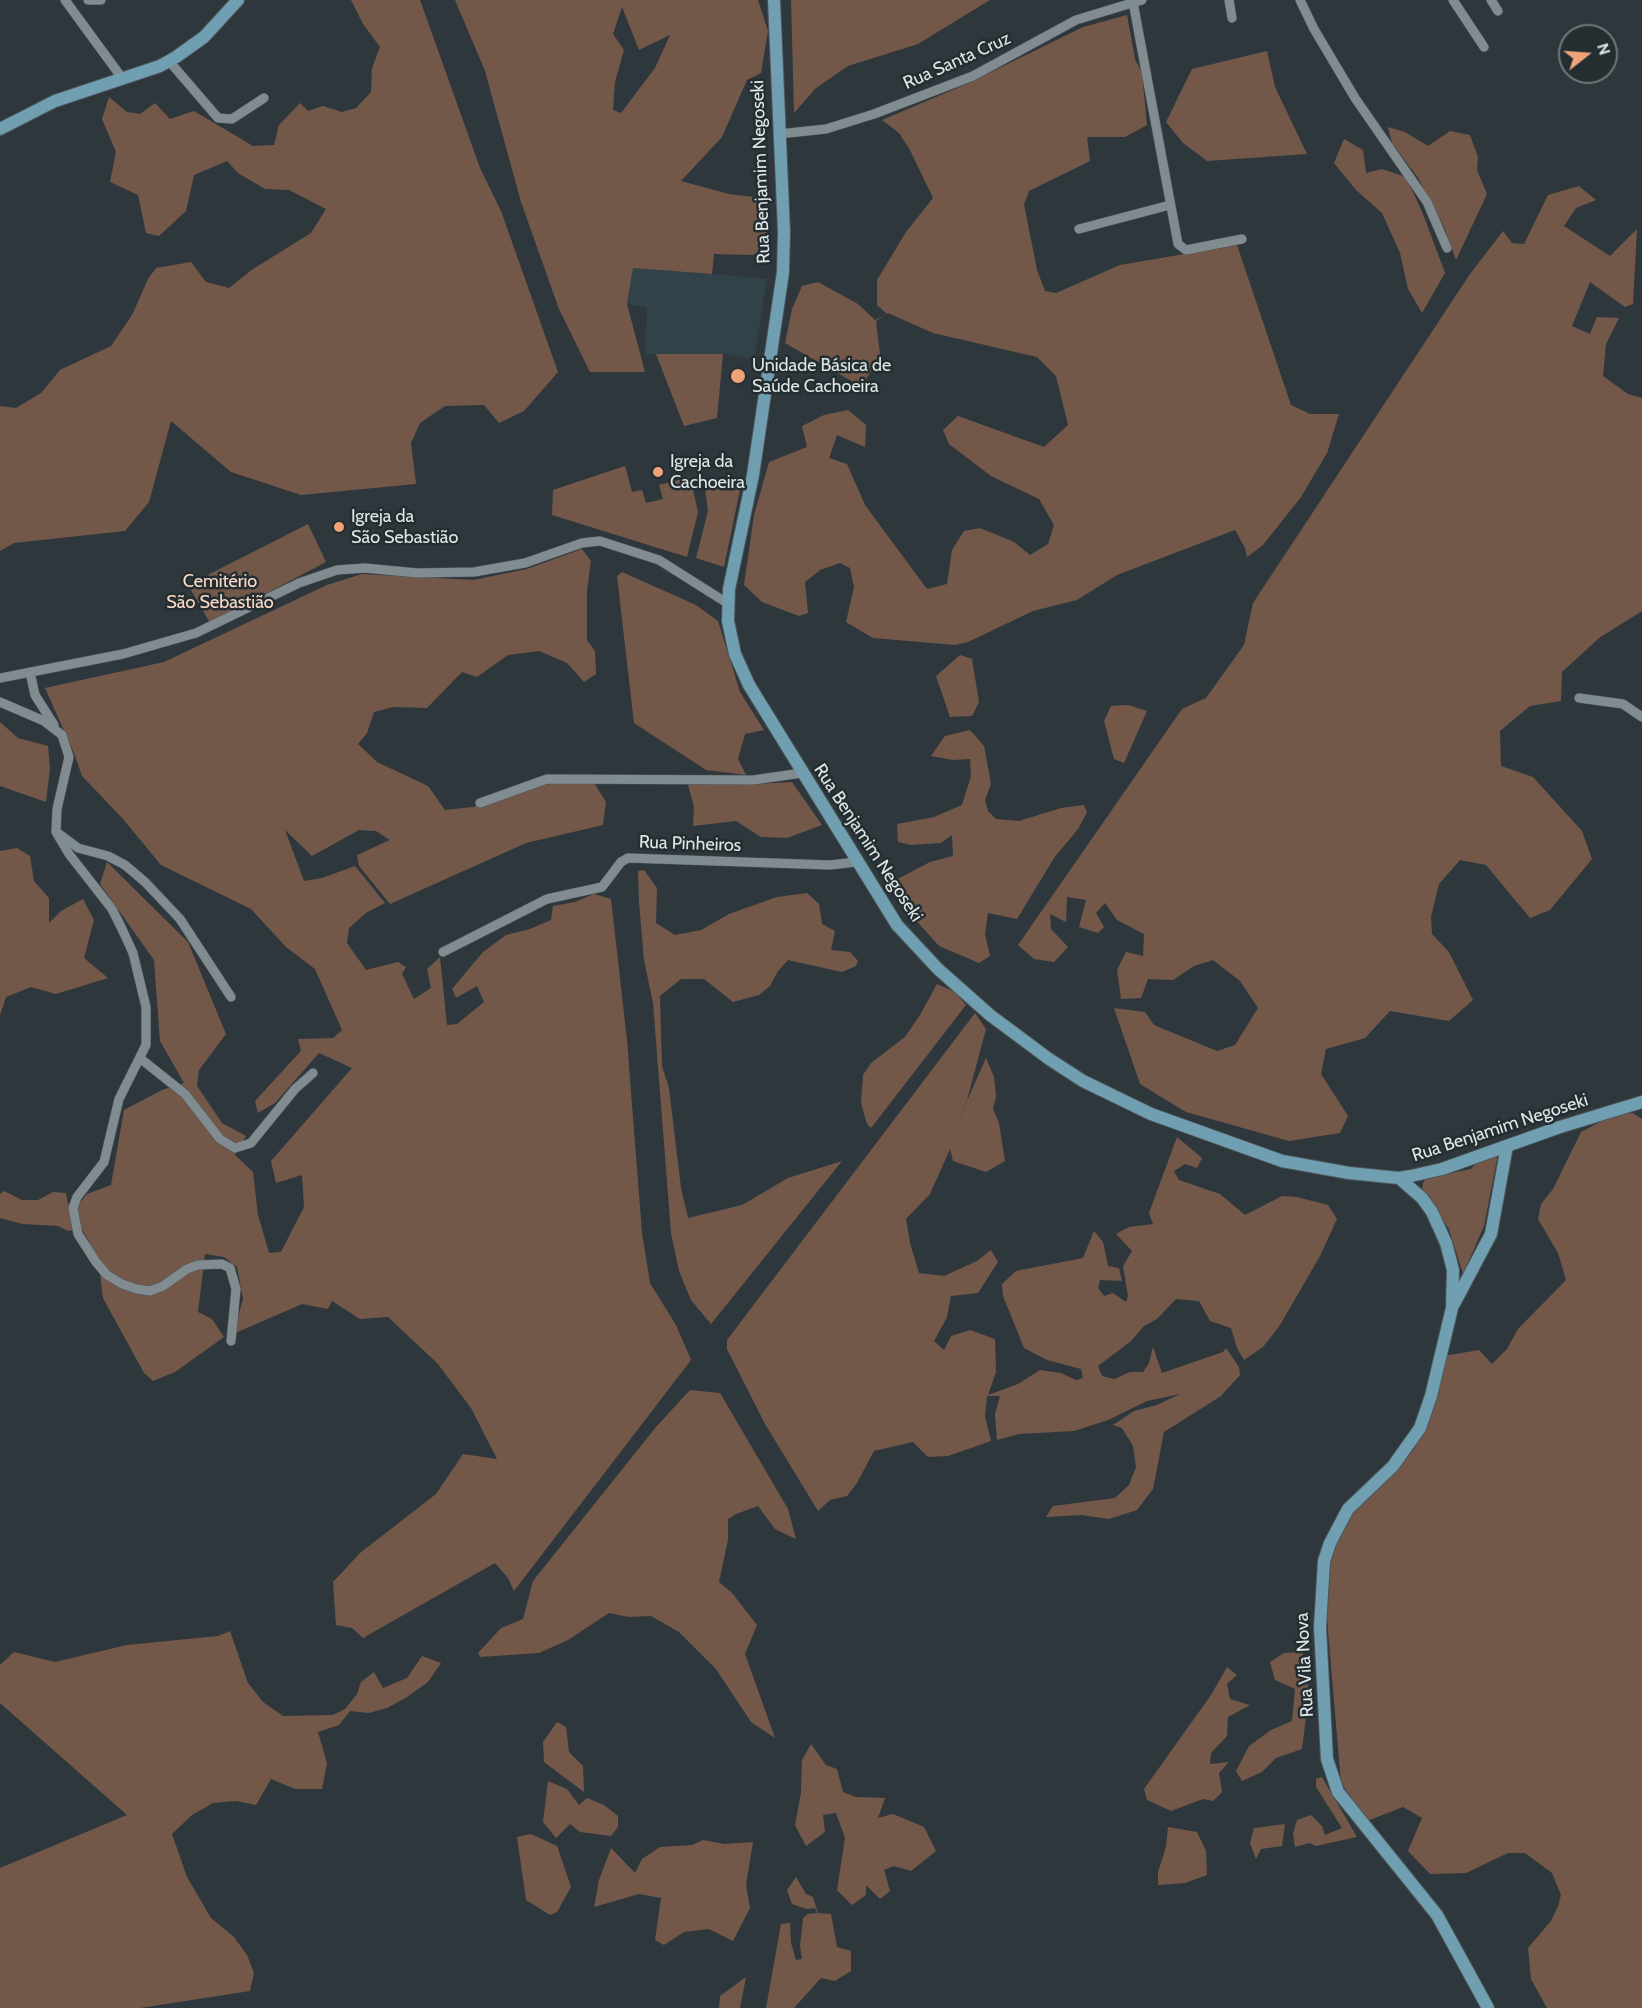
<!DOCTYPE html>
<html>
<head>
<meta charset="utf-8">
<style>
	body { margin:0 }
	#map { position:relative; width:1642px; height:2008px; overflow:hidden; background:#2e383c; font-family:Cabin,sans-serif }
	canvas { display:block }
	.north { position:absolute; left:1558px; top:24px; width:60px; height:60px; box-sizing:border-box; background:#242e31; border:2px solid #6f777a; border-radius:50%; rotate:73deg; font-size:16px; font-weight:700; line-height:24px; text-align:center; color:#dfe5e8 }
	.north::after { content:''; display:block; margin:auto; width:21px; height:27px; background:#f0a279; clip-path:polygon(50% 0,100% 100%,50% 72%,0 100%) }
</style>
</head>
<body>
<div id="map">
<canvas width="1642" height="2008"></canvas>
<div class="north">N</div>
</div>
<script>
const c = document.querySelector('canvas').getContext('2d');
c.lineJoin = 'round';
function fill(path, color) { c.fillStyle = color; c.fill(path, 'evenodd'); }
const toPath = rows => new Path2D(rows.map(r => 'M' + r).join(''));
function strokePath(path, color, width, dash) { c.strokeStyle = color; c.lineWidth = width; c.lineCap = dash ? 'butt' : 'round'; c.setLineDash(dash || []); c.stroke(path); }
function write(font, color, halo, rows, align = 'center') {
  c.font = font + ' Cabin,sans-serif'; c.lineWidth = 5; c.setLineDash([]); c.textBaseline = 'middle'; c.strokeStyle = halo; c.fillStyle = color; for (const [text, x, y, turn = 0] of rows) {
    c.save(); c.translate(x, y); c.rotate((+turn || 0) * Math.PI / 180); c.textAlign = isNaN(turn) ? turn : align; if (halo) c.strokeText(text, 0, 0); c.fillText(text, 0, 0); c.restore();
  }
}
fill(toPath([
	[633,267,767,279,754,359,723,354,645,354,647,308,627,304]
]), '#314249');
fill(toPath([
	[351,0,420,0,480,168,501,211,558,372,524,411,499,423,484,405,445,406,420,423,411,443,416,484,301,495,231,472,171,421,149,502,125,531,14,543,0,551,0,406,16,408,41,393,60,370,111,346,132,315,148,279,156,268,191,262,206,282,229,288,253,269,311,233,326,209,289,190,265,189,238,173,227,161,194,175,186,211,159,236,146,233,138,195,110,182,116,152,102,119,109,97,127,112,140,114,155,103,170,119,194,111,253,146,274,145,279,125,300,103,308,111,323,106,342,112,356,108,371,92,372,68,380,47,363,24],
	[455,0,758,0,768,31,761,73,747,80,722,137,681,181,729,194,770,199,766,249,752,255,714,254,712,274,633,268,627,304,645,372,590,372,559,309,521,202,485,71],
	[622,7,639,50,670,35,655,68,621,113,613,110,615,82,624,50,613,34],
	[791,0,990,0,918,44,848,66,816,88,794,113],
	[1127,15,1135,59,1142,73,1147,125,1125,137,1087,137,1090,161,1029,191,1024,204,1037,270,1045,291,1056,293,1120,265,1237,245,1291,405,1310,414,1339,414,1327,453,1301,497,1263,545,1247,557,1245,548,1235,530,1117,575,1077,600,1033,611,968,642,955,645,873,638,846,622,854,587,850,568,840,563,820,570,805,582,808,613,799,616,762,602,744,585,754,515,769,462,807,447,802,426,824,415,848,410,866,425,865,447,837,435,829,458,847,464,865,505,927,589,947,584,952,550,964,531,980,528,1014,542,1030,555,1048,544,1054,525,1039,499,991,476,949,444,943,430,958,416,1044,447,1068,425,1056,376,1037,357,933,333,888,313,876,321,880,354,862,387,785,343,792,309,802,286,818,282,858,304,875,320,887,314,877,305,877,280,906,232,933,198,910,150,899,133,882,120,969,83,1083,27],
	[1267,51,1275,87,1307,154,1207,161,1183,143,1166,122,1192,69],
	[1388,127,1405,132,1428,146,1450,131,1470,135,1478,157,1477,170,1487,194,1456,260,1444,227,1418,178,1392,143],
	[1344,139,1363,150,1366,173,1382,169,1406,177,1423,214,1445,273,1422,313,1408,289,1400,253,1382,213,1356,190,1334,163],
	[1579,186,1596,200,1576,208,1564,226,1610,256,1637,229,1633,304,1625,307,1590,282,1572,326,1590,334,1597,317,1619,318,1606,344,1603,376,1628,394,1642,398,1642,611,1599,638,1562,672,1561,701,1530,706,1500,731,1501,766,1533,777,1582,831,1592,859,1550,910,1530,918,1486,865,1460,860,1439,884,1431,917,1432,934,1449,952,1473,1000,1449,1021,1390,1011,1365,1038,1326,1049,1321,1074,1348,1116,1340,1133,1289,1141,1186,1112,1140,1084,1114,1008,1145,1012,1154,1025,1217,1051,1235,1045,1258,1008,1240,981,1213,960,1194,966,1173,980,1148,979,1141,998,1121,999,1117,970,1126,952,1143,956,1144,934,1117,920,1105,903,1096,913,1104,927,1098,933,1079,927,1086,900,1067,897,1066,922,1050,914,1051,929,1068,947,1054,962,1034,959,1018,945,1182,709,1206,698,1244,645,1253,603,1470,274,1503,231,1512,243,1524,244,1548,195],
	[656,354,723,354,717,418,684,426],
	[625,466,632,492,642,490,646,503,663,499,659,485,690,477,698,512,687,557,552,515,553,490],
	[742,480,724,567,696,558,708,511,705,489],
	[308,524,326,562,210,623,188,585],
	[582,549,591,561,587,590,587,640,595,651,596,674,584,682,567,663,539,651,508,655,477,677,462,672,427,708,393,707,374,712,367,733,358,744,377,762,428,786,445,810,473,807,537,785,593,781,606,802,603,825,526,843,390,904,359,866,357,855,390,840,376,831,359,830,312,856,285,830,304,881,322,878,355,866,385,903,366,913,349,928,347,943,366,970,398,962,406,967,402,974,414,999,431,988,427,969,440,957,447,1025,457,1024,484,1002,477,986,456,998,452,989,483,952,506,935,530,929,551,920,553,906,575,902,594,894,611,899,627,1040,642,1233,650,1283,676,1325,691,1360,514,1591,508,1578,495,1563,363,1638,352,1628,336,1625,333,1582,360,1553,436,1494,463,1454,497,1459,471,1408,437,1363,388,1317,360,1319,332,1301,328,1309,302,1304,233,1334,243,1299,237,1267,224,1257,205,1254,198,1312,212,1319,224,1337,175,1372,153,1381,144,1373,103,1298,98,1258,82,1229,68,1231,58,1226,22,1224,0,1218,0,1194,4,1191,22,1200,38,1200,53,1192,66,1193,68,1204,79,1204,87,1194,111,1185,124,1110,162,1090,184,1083,160,1041,154,960,100,884,107,862,188,942,226,1034,199,1070,197,1086,222,1123,246,1136,235,1155,253,1172,258,1215,269,1253,281,1252,304,1207,302,1175,276,1183,271,1161,352,1068,319,1053,275,1103,258,1113,255,1101,301,1051,298,1039,333,1038,342,1030,315,969,286,947,251,909,161,865,123,819,82,776,74,753,45,688,164,662,327,585,362,574,473,580,527,569],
	[622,572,696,605,718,621,740,692,764,730,745,734,738,759,746,775,706,770,634,723,617,576],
	[960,655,972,659,979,702,972,716,950,717,936,676],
	[1128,705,1147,711,1124,763,1114,759,1104,721,1111,706],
	[0,722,18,738,48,746,50,768,46,802,0,786],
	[970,730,984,746,991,784,985,800,988,811,996,819,1019,821,1061,808,1084,805,1087,812,1078,829,1054,858,1017,919,988,913,985,934,990,956,979,963,939,946,903,906,894,881,930,862,953,856,952,835,941,843,911,845,898,842,897,824,934,817,962,805,971,776,970,759,953,760,931,756,945,736],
	[687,781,738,785,792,782,822,825,787,838,761,837,736,821,693,826,694,807],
	[17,848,30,856,34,881,49,898,49,923,61,911,83,899,94,920,84,958,108,978,56,994,31,987,6,997,0,1015,0,851],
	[644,870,657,888,656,923,675,935,701,930,729,914,777,897,807,893,819,904,822,924,835,931,831,950,850,952,858,961,856,966,842,972,788,960,778,971,770,986,759,995,733,1002,704,979,681,979,660,996,662,1066,669,1088,681,1188,688,1218,742,1205,788,1178,842,1161,711,1324,691,1300,679,1271,671,1233,653,1003,644,960,639,902,638,871],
	[937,984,955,992,966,1005,871,1128,867,1124,861,1103,863,1075,871,1063,905,1037,920,1015],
	[975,1013,986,1029,967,1100,950,1139,986,1058,994,1077,996,1097,993,1109,999,1123,1005,1161,986,1172,953,1161,950,1149,930,1194,906,1219,910,1243,919,1273,944,1276,977,1261,991,1250,998,1262,978,1293,951,1296,947,1317,934,1341,944,1350,951,1336,970,1330,995,1339,996,1372,988,1395,1018,1384,1040,1370,1061,1373,1076,1380,1083,1378,1081,1369,1047,1360,1024,1348,1003,1296,1002,1284,1016,1271,1083,1258,1094,1231,1103,1242,1108,1266,1119,1268,1122,1281,1100,1280,1098,1288,1104,1296,1113,1293,1126,1302,1128,1296,1123,1266,1132,1251,1116,1234,1129,1227,1153,1224,1149,1213,1177,1137,1202,1158,1197,1168,1185,1164,1174,1171,1179,1180,1220,1194,1245,1215,1282,1196,1297,1197,1328,1205,1337,1219,1320,1256,1280,1325,1263,1347,1244,1360,1237,1348,1231,1328,1210,1321,1199,1301,1176,1299,1157,1319,1144,1326,1131,1341,1098,1366,1102,1376,1114,1379,1130,1372,1143,1372,1149,1363,1153,1347,1162,1373,1223,1352,1226,1348,1239,1367,1240,1375,1221,1396,1164,1432,1153,1489,1137,1510,1109,1519,1081,1515,1046,1517,1053,1506,1115,1498,1129,1485,1136,1467,1133,1446,1122,1428,1113,1425,1134,1411,1157,1405,1180,1394,1147,1401,1108,1420,1074,1431,1019,1434,997,1440,995,1414,1000,1396,987,1396,985,1416,991,1441,948,1456,928,1457,913,1442,874,1451,857,1483,847,1496,830,1500,818,1511,765,1424,727,1349,727,1340],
	[1633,1113,1642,1119,1642,2008,1547,2008,1531,1979,1528,1948,1551,1921,1558,1906,1561,1895,1552,1873,1525,1853,1508,1853,1466,1873,1430,1874,1408,1851,1422,1818,1403,1807,1367,1821,1341,1783,1326,1607,1330,1565,1342,1526,1361,1500,1412,1452,1423,1432,1444,1356,1479,1350,1492,1364,1507,1349,1518,1329,1566,1280,1558,1253,1538,1219,1541,1204,1553,1189,1581,1132,1615,1114],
	[1498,1154,1484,1226,1463,1274,1449,1229,1422,1189,1423,1183,1426,1178,1471,1169,1478,1161],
	[690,1390,720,1393,788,1509,796,1539,775,1529,758,1506,736,1514,728,1519,728,1540,719,1582,732,1593,757,1625,745,1654,775,1738,751,1722,716,1669,679,1632,651,1616,629,1617,609,1613,568,1640,539,1653,480,1657,478,1653,501,1628,523,1619,533,1581,656,1427],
	[230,1631,248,1683,263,1702,283,1716,333,1715,345,1709,357,1694,361,1682,374,1672,383,1688,407,1678,422,1656,441,1663,428,1682,407,1697,387,1708,369,1713,350,1711,339,1725,318,1732,327,1763,322,1789,295,1789,271,1779,256,1805,236,1801,213,1803,192,1815,172,1834,187,1877,211,1918,234,1937,247,1955,254,1973,250,1991,140,2008,0,2008,0,1868,127,1815,0,1703,0,1665,14,1652,55,1662,127,1645,218,1636],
	[1302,1652,1308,1671,1308,1701,1302,1749,1276,1758,1262,1772,1242,1781,1236,1771,1249,1746,1271,1730,1292,1721,1295,1689,1275,1680,1270,1662,1284,1653],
	[1227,1667,1237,1675,1227,1684,1230,1699,1250,1705,1228,1717,1227,1736,1211,1753,1210,1764,1229,1762,1219,1773,1222,1792,1213,1801,1203,1799,1171,1811,1147,1800,1144,1789,1211,1695],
	[557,1722,566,1727,569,1752,583,1766,584,1792,544,1762,543,1742],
	[811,1744,826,1765,837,1769,843,1792,856,1797,885,1798,878,1818,893,1814,924,1827,936,1851,911,1871,894,1866,884,1870,890,1891,880,1899,866,1885,866,1895,852,1905,837,1890,845,1838,836,1813,823,1815,825,1832,806,1846,795,1825,801,1793,802,1760],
	[1322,1777,1357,1837,1316,1846,1309,1843,1295,1847,1293,1834,1297,1820,1311,1815,1322,1826,1325,1835,1342,1828,1316,1787,1316,1779],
	[548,1781,567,1789,579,1805,587,1798,604,1805,618,1816,618,1827,611,1836,580,1832,570,1824,556,1838,543,1822],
	[1285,1824,1282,1846,1261,1849,1256,1859,1250,1843,1254,1828],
	[1168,1827,1197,1832,1206,1851,1207,1875,1185,1883,1158,1885,1158,1872,1166,1847],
	[531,1834,557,1846,571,1887,557,1912,550,1915,526,1900,517,1837],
	[703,1840,724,1844,753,1842,746,1885,750,1908,733,1941,709,1929,684,1932,664,1945,655,1940,661,1898,639,1894,594,1907,599,1880,611,1848,635,1873,642,1859,660,1847,692,1845],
	[796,1877,806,1894,813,1897,818,1913,831,1914,837,1947,851,1951,851,1971,835,1981,821,1978,794,2008,766,2008,781,1924,790,1923,791,1943,796,1960,802,1959,800,1946,803,1918,808,1914,817,1913,815,1908,807,1909,792,1904,787,1890],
	[746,1977,740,2008,719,2008,720,1996]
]), '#73584a');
const street = toPath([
	[65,0,122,78],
	[88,0,101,0],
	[1229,0,1232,18],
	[1300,0,1314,29,1355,98,1427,202,1447,248],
	[1453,0,1484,47],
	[1491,0,1498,11],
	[1133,2,1178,244,1186,250,1242,239],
	[169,61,218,118,232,119,264,98],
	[779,134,826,129,874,114,973,76,1076,20,1142,0],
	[1079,229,1170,205],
	[30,672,35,695,54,725],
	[0,678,123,654,196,633,299,583,337,570,365,568,417,573,474,572,525,563,582,543,600,541,659,560,727,603],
	[1579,698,1623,704,1642,717],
	[0,702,44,721,62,735,69,757,57,809,56,832,69,854,112,909,122,929,133,953,146,1007,146,1045,119,1099,104,1162,77,1197,73,1208,78,1234,96,1262,107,1275,122,1284,137,1289,150,1291,163,1286,187,1269,198,1265,222,1264,230,1268,236,1289,231,1341],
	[480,803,547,779,753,780,802,773],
	[58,833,78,848,108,856,125,865,145,882,180,919,231,997],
	[443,952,547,899,602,887,621,862,628,858,830,865,856,862],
	[141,1059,185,1094,220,1139,235,1148,251,1143,295,1089,313,1073]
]);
const secondary = toPath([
	[774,0,784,232,783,272,753,475,729,589,728,621,735,654,749,685,897,925,938,969,990,1015,1049,1059,1083,1081,1151,1114,1282,1161,1349,1173,1399,1178,1411,1176,1442,1169,1560,1127,1642,1102],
	[0,129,55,101,160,66,176,57,204,37,238,0],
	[1399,1178,1422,1198,1432,1212,1446,1243,1453,1270,1452,1308,1431,1396,1420,1428,1393,1466,1348,1509,1330,1543,1324,1561,1320,1627,1327,1759,1338,1792,1437,1915,1488,2008],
	[1454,1304,1491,1234,1507,1146]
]);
strokePath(street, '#4e565a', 10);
strokePath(secondary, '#4e565a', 14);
strokePath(street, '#818c90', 9);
strokePath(secondary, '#6f9fb0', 12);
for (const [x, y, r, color] of [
	[738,376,8,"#f0a279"],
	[658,472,6,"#f0a279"],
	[339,527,6,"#f0a279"]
]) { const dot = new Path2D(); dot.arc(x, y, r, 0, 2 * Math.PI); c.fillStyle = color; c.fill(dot); strokePath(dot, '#242e31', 2); }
write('18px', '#dfe5e8', '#242e31', [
	["Rua Santa Cruz",957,61,-24],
	["Rua Benjamim Negoseki",761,172,-92],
	["Rua Benjamim Negoseki",868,843,57],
	["Rua Pinheiros",690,844,2],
	["Rua Benjamim Negoseki",1500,1128,-18],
	["Rua Vila Nova",1305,1665,-93]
]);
write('18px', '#dfe5e8', '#242e31', [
	["Unidade Básica de",752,366],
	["Saúde Cachoeira",752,387],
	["Igreja da",670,462],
	["Cachoeira",670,483],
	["Igreja da",351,517],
	["São Sebastião",351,538]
], 'left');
write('18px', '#fddac8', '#242e31', [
	["Cemitério",220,582],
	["São Sebastião",220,603]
]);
</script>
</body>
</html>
